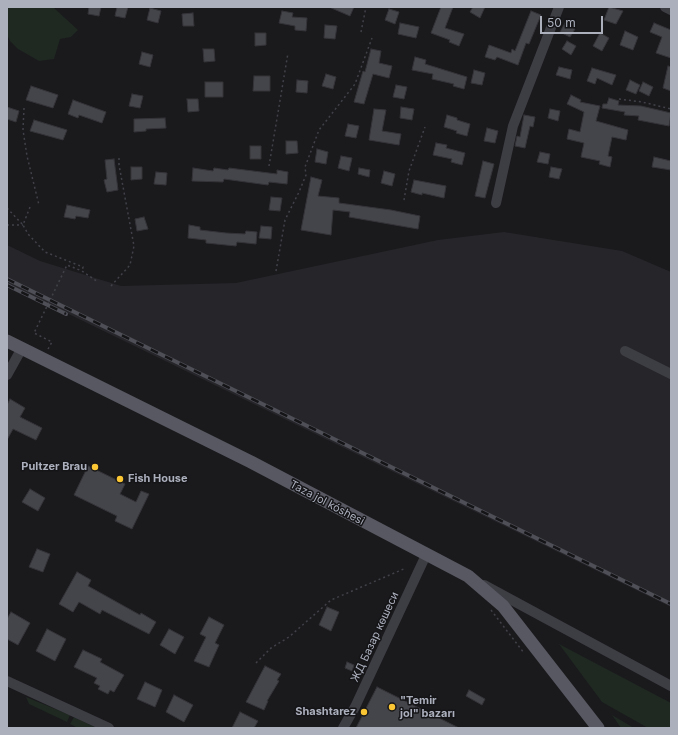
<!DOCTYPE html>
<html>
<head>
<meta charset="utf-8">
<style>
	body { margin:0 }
	#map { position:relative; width:678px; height:735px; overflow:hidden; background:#1a1a1d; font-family:Inter,sans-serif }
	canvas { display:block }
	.frame { position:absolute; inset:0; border:8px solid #acb0bd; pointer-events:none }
	.scale { position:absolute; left:540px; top:16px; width:63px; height:18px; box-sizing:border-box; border:2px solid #acb0bd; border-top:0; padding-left:5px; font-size:12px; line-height:14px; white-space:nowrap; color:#acb0bd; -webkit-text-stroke:3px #151518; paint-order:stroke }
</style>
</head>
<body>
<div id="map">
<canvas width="678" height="735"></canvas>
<div class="frame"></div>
<div class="scale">50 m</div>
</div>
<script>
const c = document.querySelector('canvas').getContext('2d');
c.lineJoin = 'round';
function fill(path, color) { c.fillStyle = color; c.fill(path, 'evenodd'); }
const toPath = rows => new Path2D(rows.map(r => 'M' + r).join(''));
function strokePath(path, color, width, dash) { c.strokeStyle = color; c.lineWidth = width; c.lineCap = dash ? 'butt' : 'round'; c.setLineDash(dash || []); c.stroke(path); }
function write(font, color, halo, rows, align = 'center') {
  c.font = font + ' Inter,sans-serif'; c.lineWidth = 3; c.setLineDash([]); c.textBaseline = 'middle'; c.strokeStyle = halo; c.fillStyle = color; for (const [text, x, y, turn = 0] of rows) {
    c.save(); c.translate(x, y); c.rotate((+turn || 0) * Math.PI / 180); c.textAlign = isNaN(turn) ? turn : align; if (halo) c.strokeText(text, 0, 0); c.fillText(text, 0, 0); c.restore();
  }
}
fill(toPath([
	[504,232,622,251,671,272,671,607,7,284,7,245,40,261,121,286,236,283,438,240]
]), '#26262a');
fill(toPath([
	[7,7,53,7,78,30,71,37,60,39,54,59,39,61,18,49,10,41,7,35],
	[559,644,671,703,671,728,648,728,602,702],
	[26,697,70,715,67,722,29,704],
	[612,715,634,728,621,728],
	[74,717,97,728,78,728,70,724]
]), '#1f2821');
const building = toPath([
	[89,7,101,7,99,16,88,14,89,7],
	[117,7,128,7,125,18,115,16,117,7],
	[329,7,354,7,350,16,329,7],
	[441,7,453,7,445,28,464,34,459,46,449,42,450,40,431,33,441,7],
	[473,7,485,7,480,18,470,12,473,7],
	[609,7,623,11,616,24,604,20,609,7],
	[150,8,161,11,158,23,147,20,150,8],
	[389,9,399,12,395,24,385,20,389,9],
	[282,11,293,13,292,17,307,18,306,31,295,30,295,26,279,23,282,11],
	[531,11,541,15,529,44,526,43,518,65,497,57,495,60,485,57,489,45,511,53,512,49,515,51,531,11],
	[193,13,194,26,183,26,182,14,193,13],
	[400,23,419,27,416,38,398,34,400,23],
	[565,23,575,29,570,37,560,32,565,23],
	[654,23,671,30,671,58,656,53,662,37,650,32,654,23],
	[325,25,337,26,335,39,324,38,325,25],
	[625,31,638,37,633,50,620,45,625,31],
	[255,33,266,33,266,45,255,46,255,33],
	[600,33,609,38,602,51,593,46,600,33],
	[567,41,576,46,571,55,562,49,567,41],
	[203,49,214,49,215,61,204,62,203,49],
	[371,49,381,51,379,63,392,66,389,78,373,74,364,104,354,102,363,71,365,72,371,49],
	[142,52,153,55,150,67,139,64,142,52],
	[415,57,426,60,425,64,467,77,464,89,453,86,454,84,432,79,433,74,412,70,415,57],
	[668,66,671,67,671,91,663,88,668,66],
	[559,67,572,70,570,79,556,75,559,67],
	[592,68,616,75,612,85,597,78,595,84,587,81,592,68],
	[474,70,485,73,482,85,471,83,474,70],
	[326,74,336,77,333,89,322,86,326,74],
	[254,76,270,76,270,91,253,91,254,76],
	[297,80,308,81,307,93,296,92,297,80],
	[630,80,640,85,636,94,626,90,630,80],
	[205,82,223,82,223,97,205,97,205,82],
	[643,82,653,87,649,96,639,91,643,82],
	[396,85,407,87,404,99,393,97,396,85],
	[31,86,58,95,53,108,26,100,31,86],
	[132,94,143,96,140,108,129,106,132,94],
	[571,95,581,100,580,102,600,106,596,121,628,130,626,140,612,137,608,156,612,157,610,167,599,164,600,161,581,157,584,143,567,139,569,129,580,132,584,112,567,104,571,95],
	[609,98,619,101,618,105,641,106,671,113,669,126,638,120,639,116,624,115,625,112,602,108,603,104,607,104,609,98],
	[187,99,198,99,199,111,188,112,187,99],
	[73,100,106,112,102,123,79,115,78,118,68,114,73,100],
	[7,107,19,111,16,122,7,119,7,107],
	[401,107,414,109,412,120,400,118,401,107],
	[374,109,386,110,382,131,401,134,399,145,369,140,374,109],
	[550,109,560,111,558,121,548,118,550,109],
	[447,115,457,118,457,120,470,124,467,136,456,133,457,131,444,127,447,115],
	[524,115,535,117,533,127,530,126,525,148,515,146,517,136,520,137,524,115],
	[165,118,166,128,146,129,146,131,134,132,134,119,165,118],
	[34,120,67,130,63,140,30,131,34,120],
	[348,124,359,126,356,138,345,136,348,124],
	[487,128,498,131,495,143,484,141,487,128],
	[286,141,297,141,298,153,286,154,286,141],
	[436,143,447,145,446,148,465,153,462,165,451,162,452,159,433,155,436,143],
	[250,146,261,146,261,159,250,159,250,146],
	[317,149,328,152,326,164,315,162,317,149],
	[540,152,550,154,548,164,537,162,540,152],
	[341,156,352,158,349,171,338,168,341,156],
	[654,157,671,161,671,170,652,167,654,157],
	[114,159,118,190,107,192,104,180,107,179,105,160,114,159],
	[483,161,494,164,485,198,475,196,483,161],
	[131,167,142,167,142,179,131,180,131,167],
	[551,167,562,169,559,179,549,177,551,167],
	[193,168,213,171,214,168,228,170,229,168,277,174,277,170,288,172,287,184,269,182,268,185,224,179,223,182,192,181,193,168],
	[359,168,370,170,369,177,358,174,359,168],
	[384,171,395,174,392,186,381,183,384,171],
	[156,172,167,173,166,185,154,184,156,172],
	[311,177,322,180,318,196,339,198,339,203,391,210,420,216,418,229,349,217,350,212,333,210,331,235,301,230,311,177],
	[414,180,446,186,444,198,422,193,422,195,411,192,414,180],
	[271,197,282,198,280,211,269,210,271,197],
	[67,205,90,210,88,218,76,216,75,219,64,217,67,205],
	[144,217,148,229,137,231,135,219,144,217],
	[189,225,200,227,200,230,226,233,245,234,246,231,257,232,256,244,237,242,236,246,206,243,206,240,188,238,189,225],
	[261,226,272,227,271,239,259,238,261,226],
	[10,399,25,408,20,417,42,428,36,440,13,429,7,440,7,405,10,399],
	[88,466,125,484,120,494,136,502,141,491,149,494,132,529,115,521,117,516,74,495,88,466],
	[30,489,45,498,38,511,22,502,30,489],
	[37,549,50,554,43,572,29,567,37,549],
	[77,572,91,580,88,586,140,615,141,613,156,622,149,634,102,610,100,614,79,602,73,612,59,604,77,572],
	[327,607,339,612,331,631,319,625,327,607],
	[11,612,30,623,18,645,7,639,7,619,11,612],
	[209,617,224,625,215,643,219,645,209,667,194,661,206,637,200,634,209,617],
	[47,629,66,639,55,661,36,651,47,629],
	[169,629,184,637,175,654,160,645,169,629],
	[83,650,102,659,100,662,124,675,114,692,110,690,108,694,98,689,100,686,94,683,97,678,74,667,83,650],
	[347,662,354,665,352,671,345,668,347,662],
	[265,666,281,674,277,680,279,681,267,701,268,701,264,710,246,702,265,666],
	[145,682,162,690,155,707,137,699,145,682],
	[377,687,459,728,356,728,377,687],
	[469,690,485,699,482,705,466,696,469,690],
	[174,695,193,705,184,722,166,712,174,695],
	[240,712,258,721,254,728,232,728,240,712]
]);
fill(building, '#44454a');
strokePath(building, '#343439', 1);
strokePath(toPath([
	[361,32,366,7],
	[619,99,642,102,671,109],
	[24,108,23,130,27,156,39,205],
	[269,166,288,53],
	[404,200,409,171,425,127],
	[30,207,23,225,28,234,45,252,83,267,82,271],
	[7,208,23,225],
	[7,225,23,225],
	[276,271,285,220,299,192,306,175,305,167,319,130,355,84,372,38],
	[111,286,130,265,134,246,119,165,119,156],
	[48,349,52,342,34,333,67,265,82,271,98,282],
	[491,610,524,653],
	[256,663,271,648,289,637,331,600,406,568]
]), '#414249', 1.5, [2, 3]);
strokePath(toPath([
	[665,7,671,10],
	[496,203,513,126,559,7],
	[625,351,671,374],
	[7,375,22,348],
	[484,585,671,686],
	[7,681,109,728],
	[343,728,355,707,426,555]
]), '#3d3d44', 10);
strokePath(toPath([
	[7,341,251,462,468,576,503,606,598,728]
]), '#575861', 13);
const rail = toPath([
	[7,279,671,604],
	[7,285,66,314]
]);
strokePath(rail, '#4e4f57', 4);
strokePath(rail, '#151518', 2.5, [8]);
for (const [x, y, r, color] of [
	[95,467,4,"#fbc633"],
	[120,479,4,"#fbc633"],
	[392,707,4,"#fbc633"],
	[364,712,4,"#fbc633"]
]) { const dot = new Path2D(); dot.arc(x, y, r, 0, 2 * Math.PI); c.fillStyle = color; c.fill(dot); strokePath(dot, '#151518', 1.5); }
write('bold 11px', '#acb0bd', '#151518', [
	["Pultzer Brau",87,467],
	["Fish House",128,479,"left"],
	["\"Temir",400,701,"left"],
	["jol\" bazarı",400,714,"left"],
	["Shashtarez",356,712]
], 'right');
write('11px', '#acb0bd', '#151518', [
	["Taza jol kóshesi",327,503,28],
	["ЖД Базар көшеси",375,637,-65]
]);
</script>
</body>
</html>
